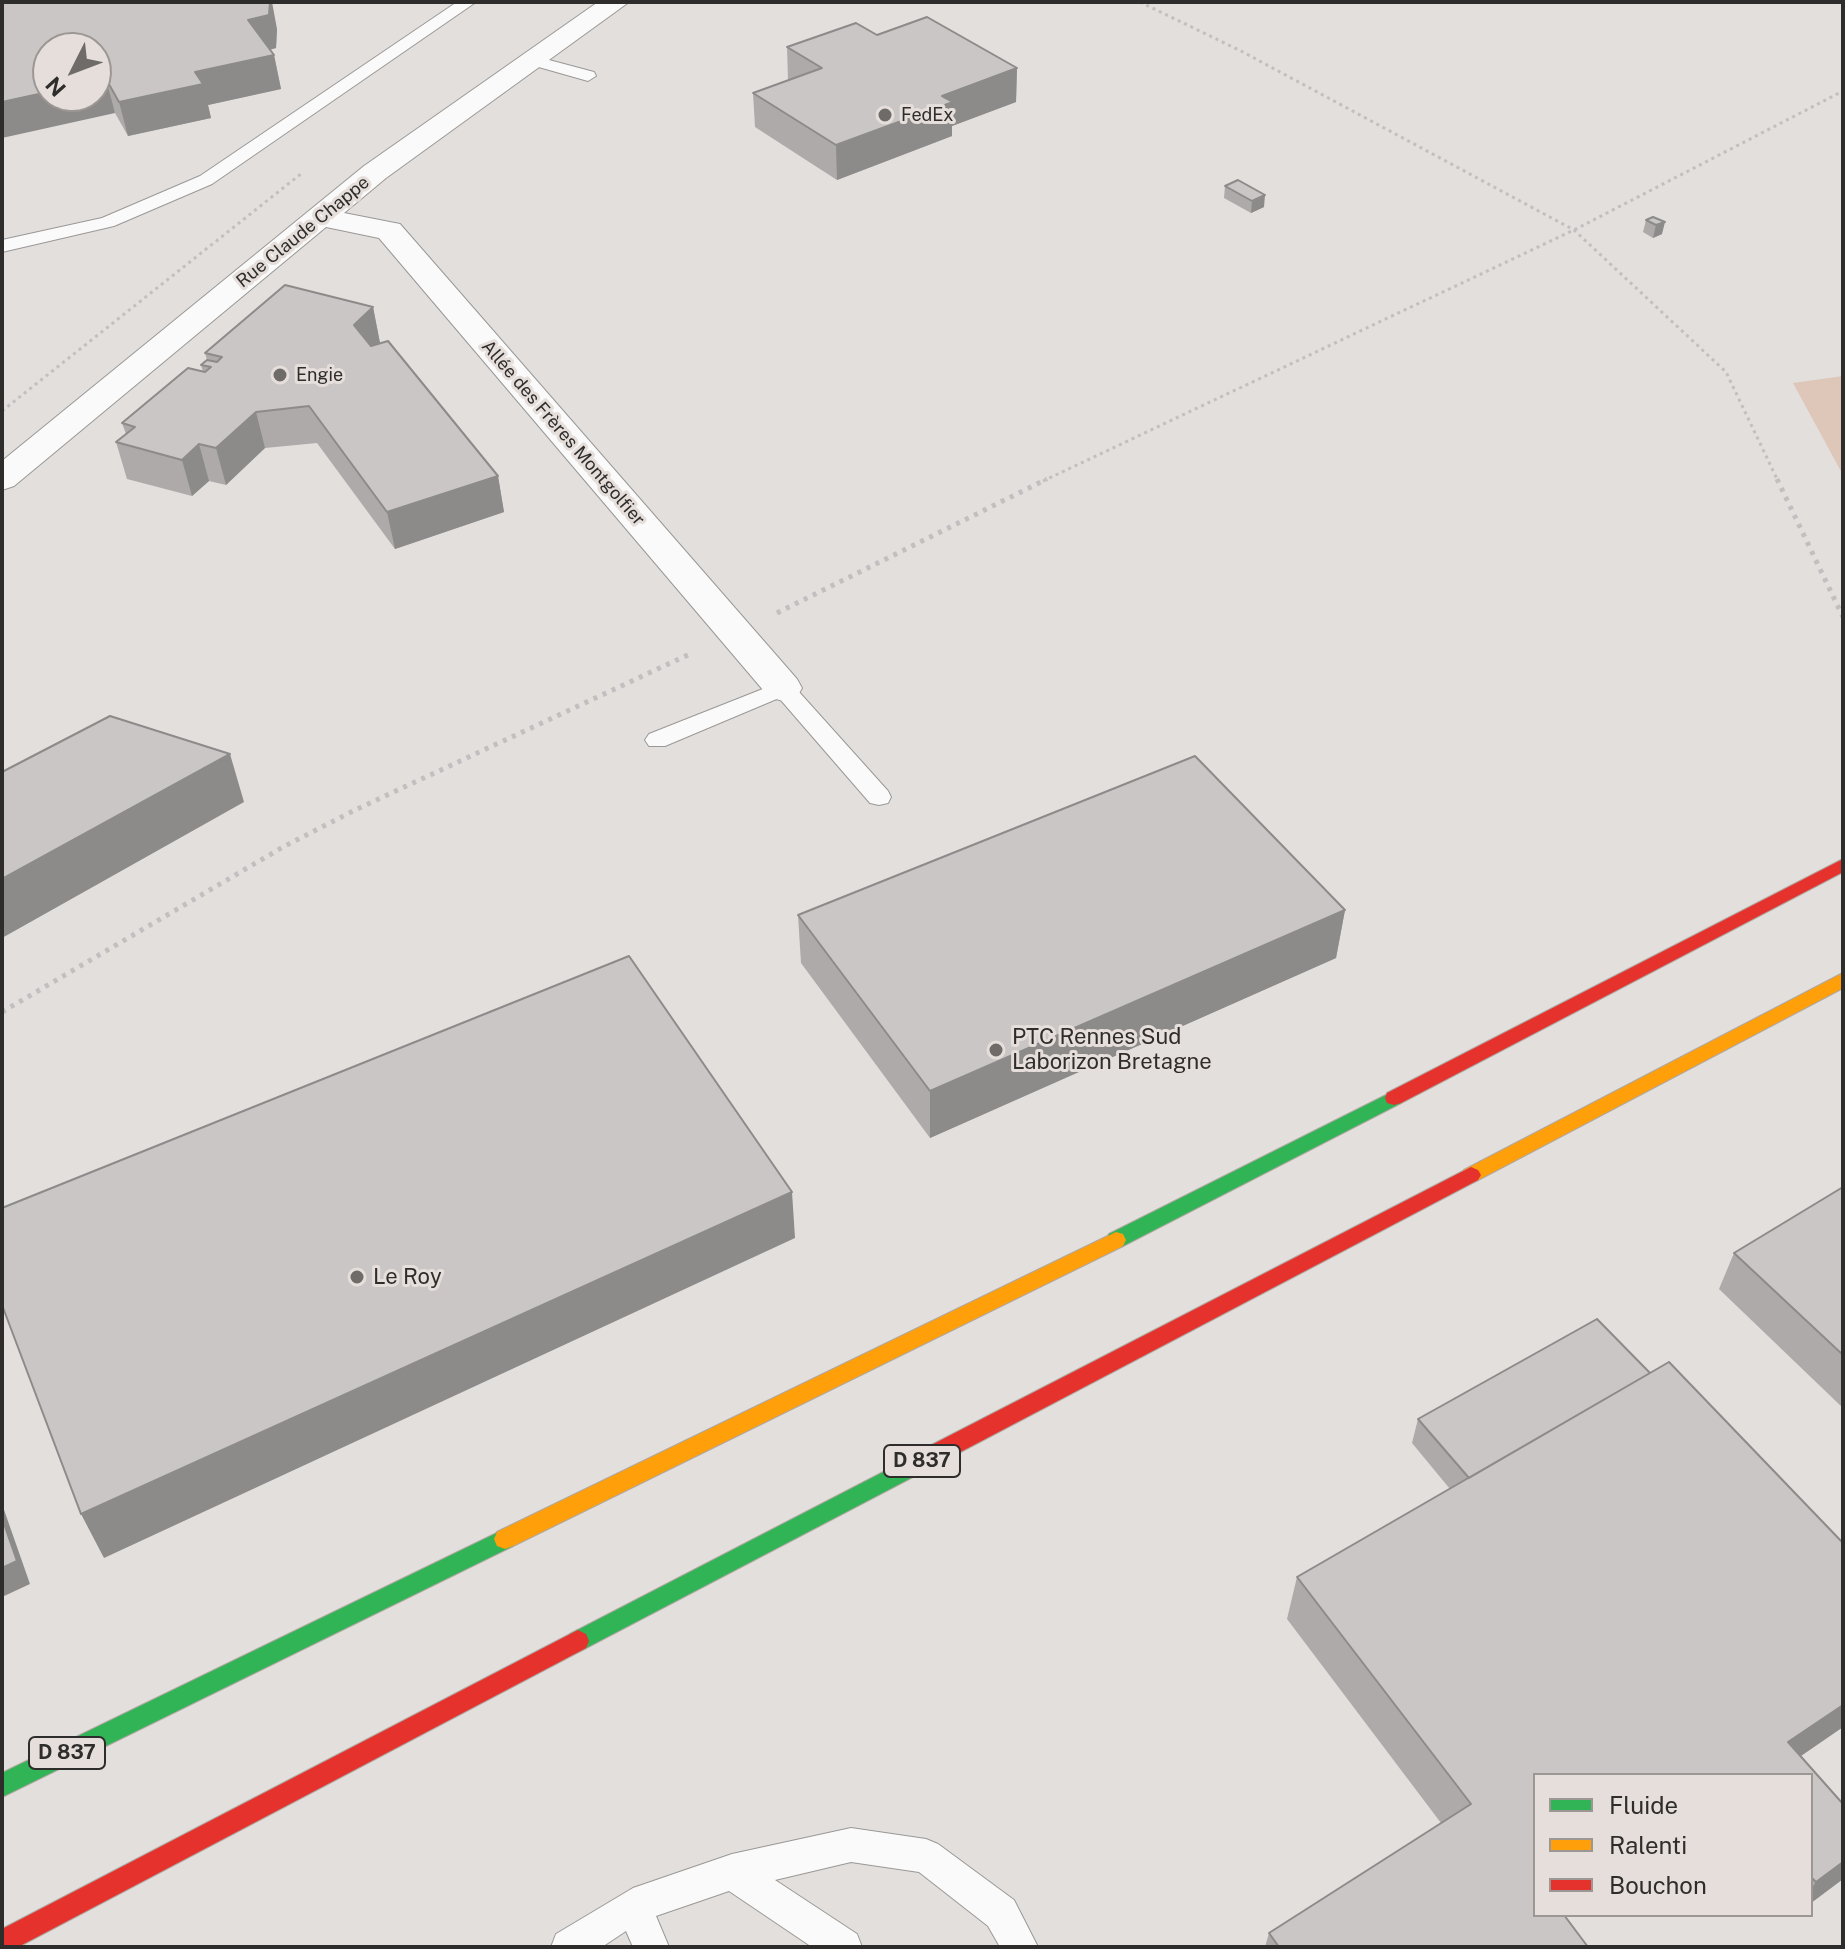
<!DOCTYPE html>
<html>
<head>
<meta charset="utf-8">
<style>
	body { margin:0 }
	#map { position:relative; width:1845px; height:1949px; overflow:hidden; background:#e2dfdd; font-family:"Public Sans",sans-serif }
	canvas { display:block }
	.frame { position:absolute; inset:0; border:4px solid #2f2d2b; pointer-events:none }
	.legend { position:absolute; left:1533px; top:1773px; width:280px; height:144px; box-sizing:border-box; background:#e5deda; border:2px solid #9c9794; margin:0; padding:10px 14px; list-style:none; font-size:24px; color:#2f2d2b }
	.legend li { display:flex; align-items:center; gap:16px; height:40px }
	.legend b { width:40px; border:2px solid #9c9794 }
	.north { position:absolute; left:32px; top:32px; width:80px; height:80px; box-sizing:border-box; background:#e5deda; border:2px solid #9c9794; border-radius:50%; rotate:228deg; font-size:22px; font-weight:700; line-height:32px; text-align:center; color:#2f2d2b }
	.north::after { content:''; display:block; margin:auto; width:28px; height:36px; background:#6e6b69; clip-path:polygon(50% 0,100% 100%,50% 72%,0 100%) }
</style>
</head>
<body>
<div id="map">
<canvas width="1845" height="1949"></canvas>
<div class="frame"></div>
<ul class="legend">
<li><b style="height:10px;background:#30b455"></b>Fluide</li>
<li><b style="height:10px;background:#ff9f0a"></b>Ralenti</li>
<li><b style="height:10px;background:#e5322d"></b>Bouchon</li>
</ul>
<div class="north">N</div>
</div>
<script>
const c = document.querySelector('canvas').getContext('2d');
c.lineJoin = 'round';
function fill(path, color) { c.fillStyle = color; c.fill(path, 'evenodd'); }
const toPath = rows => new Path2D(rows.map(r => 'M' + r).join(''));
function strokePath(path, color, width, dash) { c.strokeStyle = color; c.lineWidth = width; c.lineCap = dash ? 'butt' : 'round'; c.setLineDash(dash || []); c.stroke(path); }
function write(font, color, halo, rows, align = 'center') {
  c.font = font + ' "Public Sans",sans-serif'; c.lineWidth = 6; c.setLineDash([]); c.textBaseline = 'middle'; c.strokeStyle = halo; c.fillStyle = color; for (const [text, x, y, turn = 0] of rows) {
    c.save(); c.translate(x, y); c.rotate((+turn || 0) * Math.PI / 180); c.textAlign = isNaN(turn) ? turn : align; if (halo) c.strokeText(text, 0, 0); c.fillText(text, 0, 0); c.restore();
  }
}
fill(toPath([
	[1843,376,1843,475,1793,383]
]), '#dec6b9');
const lane = toPath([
	[457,2,476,2,212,184,114,226,2,252,2,240,102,218,200,176,457,2],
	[534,56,594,72,596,76,588,81,528,64,526,61,528,58,534,56],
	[783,681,791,683,888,791,891,797,888,803,879,805,870,803,779,698,665,746,649,746,645,740,649,734,783,681],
	[851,1828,926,1839,938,1844,1014,1900,1038,1947,1000,1947,988,1926,919,1872,851,1862,775,1880,857,1934,862,1947,812,1947,729,1891,656,1916,669,1947,633,1947,626,1931,602,1947,551,1947,556,1934,633,1888,732,1854,851,1828]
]);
const street = toPath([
	[598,2,629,2,386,178,344,213,400,224,797,679,802,688,797,697,783,701,769,697,379,238,326,227,14,486,2,490,2,461,364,166,598,2]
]);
const fast = toPath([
	[1394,1091,1401,1093,1403,1098,1401,1103,1123,1246,1116,1248,1109,1246,1106,1240,1109,1234,1394,1091],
	[922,1452,930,1454,933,1461,930,1468,586,1648,578,1652,570,1648,567,1641,570,1634,922,1452],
	[505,1529,513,1532,516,1539,513,1546,2,1797,2,1773,505,1529]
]);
const slow = toPath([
	[1843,973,1843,988,1478,1180,1471,1183,1464,1180,1461,1175,1464,1170,1843,973],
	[1116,1232,1123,1234,1126,1240,1123,1246,513,1546,505,1549,497,1546,494,1539,497,1532,1116,1232]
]);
const jam = toPath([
	[1843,859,1843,872,1401,1103,1394,1105,1387,1103,1385,1098,1387,1093,1843,859],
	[1471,1167,1478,1170,1481,1175,1478,1180,930,1468,922,1470,914,1468,911,1461,914,1454,1471,1167],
	[578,1630,586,1634,589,1641,586,1648,18,1947,2,1947,2,1929,578,1630]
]);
strokePath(lane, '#9a9896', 2);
strokePath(street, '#9a9896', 2);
strokePath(fast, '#b0a7a1', 2);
strokePath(slow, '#b0a7a1', 2);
strokePath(jam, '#b0a7a1', 2);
strokePath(toPath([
	[1140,2,1241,51,1574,230,1726,372,1778,481],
	[2,411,302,173],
	[1043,481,1574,230,1843,91]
]), '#c1bfbf', 3, [3, 4]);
strokePath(toPath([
	[1777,479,1843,617],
	[777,613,1047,479],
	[2,1012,283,847,355,810,692,653]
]), '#c1bfbf', 5, [4, 6]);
fill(lane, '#fbfafa');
fill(street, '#fbfafa');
fill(fast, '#30b455');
fill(slow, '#ff9f0a');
fill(jam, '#e5322d');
fill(toPath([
	[2,2,277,29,276,48,270,50,274,55,281,89,208,105,211,118,128,136,115,113],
	[877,35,1017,68,1016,102,952,126,952,136,837,180,755,127,753,93,788,80,787,47],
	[1225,186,1264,207,1251,213,1224,198],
	[1653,217,1662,234,1653,238,1643,232,1646,220],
	[373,307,380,343,498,476,504,512,395,549,317,443,265,448,226,485,209,481,192,496,127,479,116,442,126,434,122,423,203,372,201,365,207,360,205,353],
	[1345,910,1336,958,930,1138,801,963,798,915],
	[1843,1187,1843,1408,1719,1289,1734,1253],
	[1650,1373,1843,1543,1843,1727,1801,1756,1843,1804,1843,1879,1811,1903,1811,1775,1535,1775,1535,1915,1566,1915,1565,1916,1588,1947,1265,1947,1269,1933,1441,1823,1287,1619,1297,1577,1450,1489,1412,1443,1418,1419]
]), '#adaaa9');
fill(toPath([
	[270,2,272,2,277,29,276,48,255,53,248,20],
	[274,55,281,89,208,105,211,118,128,136,119,102,195,72],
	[1017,68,1016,102,952,126,952,136,837,180,836,145,942,96],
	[106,79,115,113,2,138,2,102,48,92,48,96,96,96,96,81],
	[1265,195,1264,207,1251,213,1252,201],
	[1665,222,1662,234,1653,238,1656,225],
	[373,307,380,343,361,361,354,325],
	[256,412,265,448,226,485,216,448],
	[199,444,209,481,192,496,182,460],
	[498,476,504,512,395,549,387,512],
	[230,754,244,802,2,938,2,879],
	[1345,910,1336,958,930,1138,930,1091],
	[792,1192,795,1238,104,1558,81,1514],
	[2,1504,30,1584,2,1597],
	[1843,1705,1843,1727,1773,1775,1788,1742],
	[1843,1862,1843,1879,1811,1903,1811,1889,1816,1882]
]), '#8d8b8a');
const building = toPath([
	[2,2,270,2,269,15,248,20,274,55,195,72,203,84,119,102,106,79,96,81,96,48,48,48,48,92,2,102,2,2],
	[927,17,1017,68,942,96,953,102,836,145,753,93,822,68,787,47,856,23,877,35,927,17],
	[1238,180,1265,195,1252,201,1225,186,1238,180],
	[1653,217,1665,222,1656,225,1646,220,1653,217],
	[285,285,373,307,354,325,371,346,388,341,498,476,387,512,309,406,256,412,216,448,199,444,182,460,116,442,135,427,122,423,188,368,205,372,211,367,201,365,207,360,217,362,222,357,205,353,285,285],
	[110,716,230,754,2,879,2,772,110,716],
	[1195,756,1345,910,930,1091,798,915,1195,756],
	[629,956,792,1192,81,1514,2,1305,2,1208,629,956],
	[1843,1187,1843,1355,1734,1253,1843,1187],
	[1597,1319,1650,1373,1469,1478,1418,1419,1597,1319],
	[1669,1362,1843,1543,1843,1705,1788,1742,1843,1804,1843,1862,1816,1882,1811,1877,1811,1775,1535,1775,1535,1915,1564,1915,1588,1947,1279,1947,1269,1933,1471,1804,1297,1577,1669,1362],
	[2,1518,17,1561,2,1568,2,1518]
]);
fill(building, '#c9c6c5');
strokePath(building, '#8d8b8a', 2);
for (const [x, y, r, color] of [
	[885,115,8,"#6e6b69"],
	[280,375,8,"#6e6b69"],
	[996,1050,8,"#6e6b69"],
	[357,1277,8,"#6e6b69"]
]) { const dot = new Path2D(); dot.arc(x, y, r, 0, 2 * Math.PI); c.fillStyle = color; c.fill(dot); strokePath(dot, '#e5deda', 3); }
write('18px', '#2f2d2b', '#e5deda', [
	["FedEx",901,115],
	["Engie",296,375]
], 'left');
write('18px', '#2f2d2b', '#e5deda', [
	["Rue Claude Chappe",303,232,-39],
	["Allée des Frères Montgolfier",563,433,49]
]);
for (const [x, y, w] of [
	[922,1461,76],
	[67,1753,76]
]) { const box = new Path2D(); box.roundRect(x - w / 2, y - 16, w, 32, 6); c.fillStyle = '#e5deda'; c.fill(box); strokePath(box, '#2f2d2b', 2); }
write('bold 20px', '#2f2d2b', null, [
	["D 837",922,1461],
	["D 837",67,1753]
]);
write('22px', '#2f2d2b', '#e5deda', [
	["PTC Rennes Sud",1012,1037],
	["Laborizon Bretagne",1012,1062],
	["Le Roy",373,1277]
], 'left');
</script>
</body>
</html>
